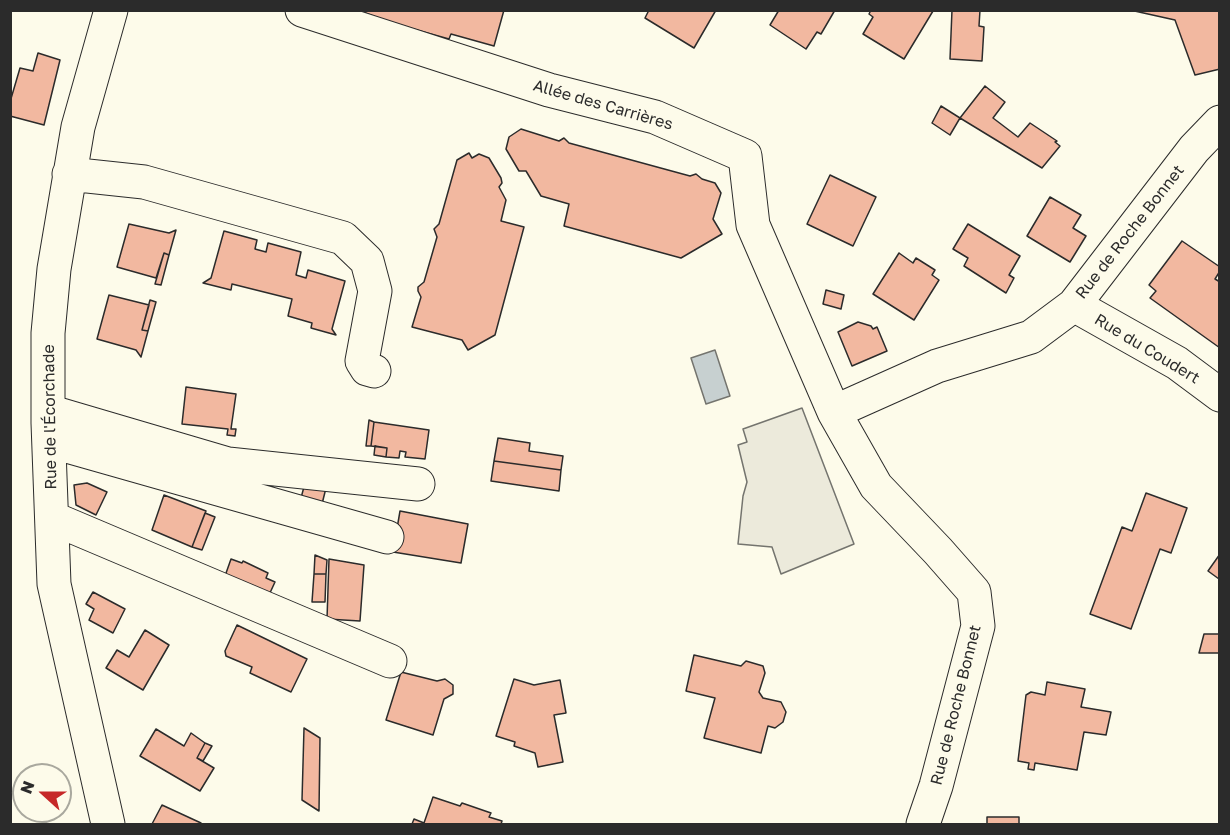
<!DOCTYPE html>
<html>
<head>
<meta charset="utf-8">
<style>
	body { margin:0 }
	#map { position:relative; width:1230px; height:835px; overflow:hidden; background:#fdfbea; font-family:"Golos Text",sans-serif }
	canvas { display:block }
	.frame { position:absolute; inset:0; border:12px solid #2b2b2b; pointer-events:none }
	.north { position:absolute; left:12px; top:763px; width:60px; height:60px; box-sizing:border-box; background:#fdfbea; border:2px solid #a9a89e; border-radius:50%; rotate:291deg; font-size:16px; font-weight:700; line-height:24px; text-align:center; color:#2b2b2b }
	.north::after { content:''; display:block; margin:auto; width:21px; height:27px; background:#c62828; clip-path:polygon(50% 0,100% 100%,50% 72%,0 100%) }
</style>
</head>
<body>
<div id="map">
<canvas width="1230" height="835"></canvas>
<div class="frame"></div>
<div class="north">N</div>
</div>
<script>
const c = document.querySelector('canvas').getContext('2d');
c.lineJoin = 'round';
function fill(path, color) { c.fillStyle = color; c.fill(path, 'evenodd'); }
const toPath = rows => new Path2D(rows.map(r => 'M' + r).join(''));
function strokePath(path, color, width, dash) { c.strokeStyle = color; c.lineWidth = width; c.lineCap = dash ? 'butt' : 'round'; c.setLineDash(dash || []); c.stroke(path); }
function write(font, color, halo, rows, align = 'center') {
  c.font = font + ' "Golos Text",sans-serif'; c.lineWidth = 4.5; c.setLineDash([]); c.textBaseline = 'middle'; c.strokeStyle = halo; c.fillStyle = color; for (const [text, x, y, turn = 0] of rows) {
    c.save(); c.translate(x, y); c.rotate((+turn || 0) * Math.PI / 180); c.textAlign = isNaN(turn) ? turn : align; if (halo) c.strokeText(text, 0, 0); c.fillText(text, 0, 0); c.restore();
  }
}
const parking = toPath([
	[802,408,854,544,781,574,772,547,738,544,743,496,747,482,738,445,747,442,743,429,802,408]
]);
fill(parking, '#eceadb');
strokePath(parking, '#74746e', 1.5);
const water = toPath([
	[715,350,730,396,706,404,691,358,715,350]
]);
fill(water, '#c7d0d0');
strokePath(water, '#74746e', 1.5);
const building = toPath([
	[358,10,504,10,494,46,451,34,449,39,388,22,358,10],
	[649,10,716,10,694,48,645,18,649,10],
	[779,10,835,10,821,34,817,32,806,49,770,25,779,10],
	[871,10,932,10,933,11,904,59,863,34,873,17,869,14,871,10],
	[952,10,980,10,979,26,984,27,982,61,950,59,952,10],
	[1220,10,1220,69,1195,75,1175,20,1130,10,1220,10],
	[38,53,60,60,44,125,10,116,10,102,20,68,33,71,38,53],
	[985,86,1005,102,993,118,1018,137,1030,123,1057,141,1055,142,1060,146,1042,168,960,118,985,86],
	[941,106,960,118,950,135,932,123,941,106],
	[521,129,559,141,564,138,569,143,690,176,696,174,702,179,715,183,721,193,713,219,722,234,681,258,564,226,569,204,541,196,526,171,519,171,506,149,509,137,521,129],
	[469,153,472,158,479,154,489,158,501,178,502,183,499,187,506,200,501,221,524,227,495,335,468,350,462,340,412,327,421,297,418,291,418,287,424,282,437,237,434,229,439,224,457,160,469,153],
	[830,175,876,197,853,246,807,224,830,175],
	[1050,197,1081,215,1073,228,1086,236,1070,262,1027,236,1050,197],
	[129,224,169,233,176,230,169,255,164,253,156,278,117,267,129,224],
	[968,224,1020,256,1009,275,1014,278,1006,293,964,266,968,258,953,249,968,224],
	[224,231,257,240,255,249,266,252,268,243,301,252,296,275,306,278,308,270,345,281,332,329,336,335,311,328,312,323,288,316,292,299,232,284,231,290,203,283,211,278,224,231],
	[1182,241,1220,267,1220,271,1215,279,1220,282,1220,348,1150,298,1156,291,1149,285,1182,241],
	[164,253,169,255,161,285,155,284,164,253],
	[899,253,913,263,916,258,935,270,932,275,939,280,914,320,873,294,899,253],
	[826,290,844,295,841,309,823,304,826,290],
	[109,295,149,305,142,330,148,331,141,357,136,350,97,339,109,295],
	[150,300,156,302,148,331,142,330,150,300],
	[858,322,871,326,873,329,877,327,887,351,852,366,838,332,858,322],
	[186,387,236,394,231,429,236,429,235,436,227,435,228,429,182,424,186,387],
	[369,420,374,422,371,446,366,446,369,420],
	[374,422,429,430,425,459,405,457,406,452,400,451,399,458,386,457,387,448,371,446,374,422],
	[498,438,530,443,529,451,563,456,561,470,494,461,498,438],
	[375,446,387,448,386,457,374,455,375,446],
	[494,461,561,470,559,491,491,481,494,461],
	[87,483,107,492,96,515,76,505,74,485,87,483],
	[305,483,326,488,322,504,301,498,305,483],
	[1146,493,1187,508,1171,553,1160,549,1131,629,1090,614,1122,527,1132,531,1146,493],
	[164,495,206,511,192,547,152,530,164,495],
	[400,511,468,524,461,563,393,552,400,511],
	[205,513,215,517,202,550,192,547,205,513],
	[1220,554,1220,579,1219,579,1208,571,1220,554],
	[315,555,327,560,326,574,314,574,315,555],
	[231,559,242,563,243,561,268,573,266,578,275,582,269,595,225,576,231,559],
	[329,559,364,565,360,621,327,619,329,559],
	[314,574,326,574,325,602,312,602,314,574],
	[93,592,125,609,113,633,89,620,94,609,86,604,93,592],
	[237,625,307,659,291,692,250,673,252,667,226,656,225,651,237,625],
	[145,630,169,645,143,690,106,668,117,650,129,657,145,630],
	[1204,634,1220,634,1220,653,1199,653,1204,634],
	[694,655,741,666,746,661,763,666,765,673,759,692,763,698,781,702,786,712,783,722,775,728,768,726,761,753,704,738,715,698,686,691,694,655],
	[401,672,437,681,445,679,453,685,453,694,444,699,433,735,386,720,401,672],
	[514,679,534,685,560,680,566,713,554,715,563,762,538,767,535,753,514,746,515,742,496,736,514,679],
	[1047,682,1085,689,1081,707,1111,712,1106,735,1084,732,1077,770,1035,763,1034,770,1028,769,1029,763,1018,761,1026,695,1031,692,1045,695,1047,682],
	[304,728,320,738,319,811,302,800,304,728],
	[156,729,184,746,191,733,205,743,197,758,214,768,200,791,140,756,156,729],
	[205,743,212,746,203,761,197,758,205,743],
	[433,797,460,806,462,803,491,813,489,817,502,821,501,824,412,824,414,819,424,823,433,797],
	[162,805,201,823,200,824,152,824,162,805],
	[987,817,1019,817,1019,824,987,824,987,817]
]);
fill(building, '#f2b8a0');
strokePath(building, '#2b2b2b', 1.5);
const minor = toPath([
	[302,10,549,90,655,117,745,156,753,225,834,412],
	[69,174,144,182,343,238,367,261,375,291,362,361,367,369,374,371],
	[1074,305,1177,363,1220,395],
	[48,411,228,464,418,484],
	[49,441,387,537],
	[52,518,390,661],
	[108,824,54,584,48,423,48,333,54,269,78,127,111,10],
	[923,824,936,786,978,626,974,592,938,551,876,486,834,412,937,366,1031,337,1074,305,1194,149,1220,122]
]);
strokePath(minor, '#2b2b2b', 35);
strokePath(minor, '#fdfbea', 33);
write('16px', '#2b2b2b', '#fdfbea', [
	["Allée des Carrières",603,105,16],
	["Rue de Roche Bonnet",1130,232,-52],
	["Rue du Coudert",1147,349,31],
	["Rue de l'Écorchade",50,417,-91],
	["Rue de Roche Bonnet",956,705,-76]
]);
</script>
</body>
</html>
